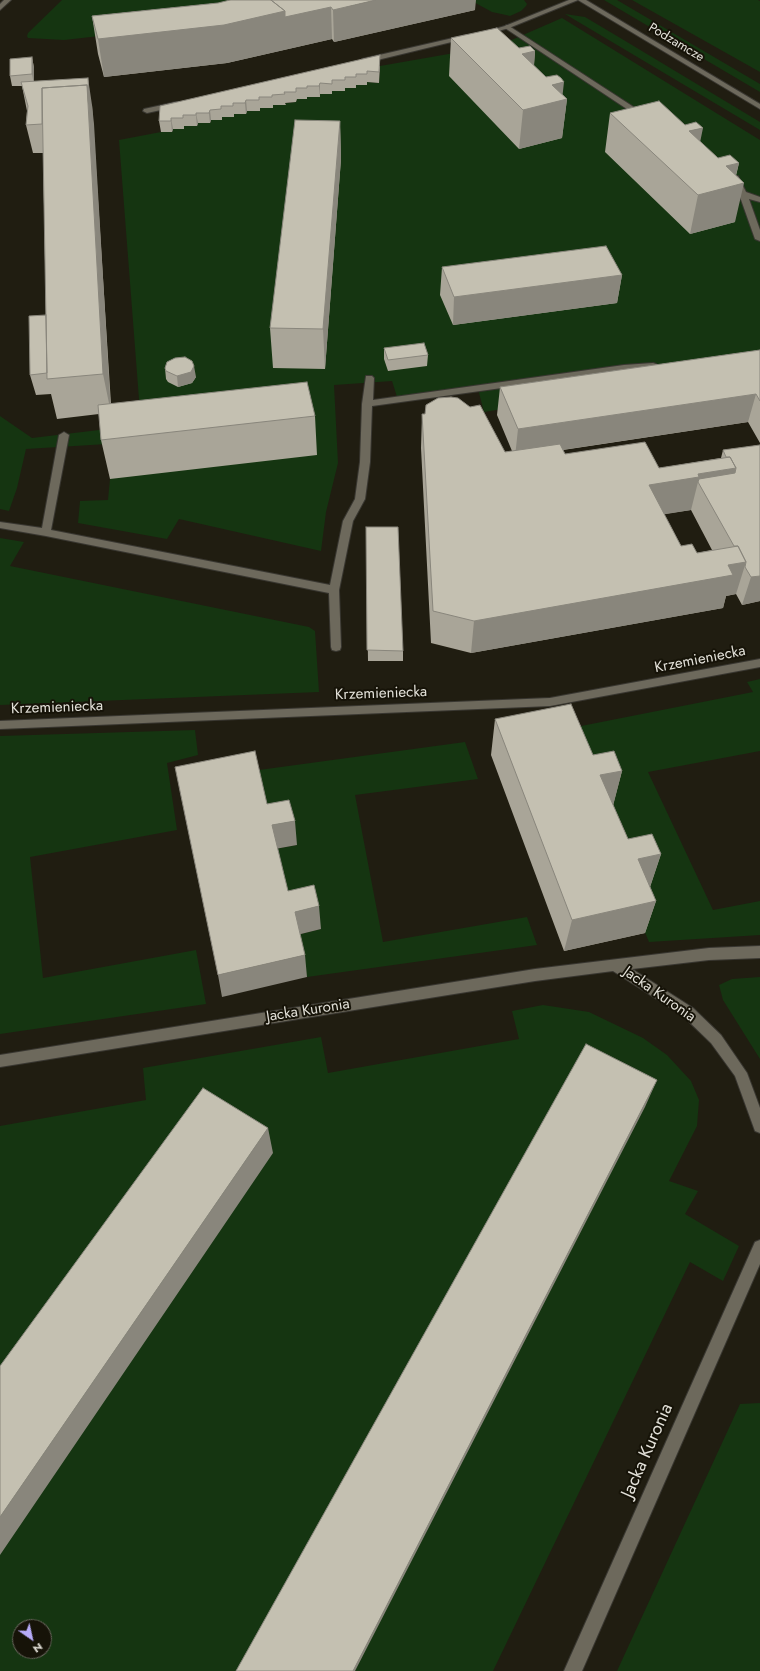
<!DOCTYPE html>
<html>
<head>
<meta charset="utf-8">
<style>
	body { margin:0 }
	#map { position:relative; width:760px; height:1671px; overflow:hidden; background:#201d11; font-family:Jost,sans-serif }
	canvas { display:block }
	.north { position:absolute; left:12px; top:1619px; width:40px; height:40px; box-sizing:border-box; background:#161308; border:1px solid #68655c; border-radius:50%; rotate:146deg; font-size:11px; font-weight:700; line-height:16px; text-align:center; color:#e3e1d9 }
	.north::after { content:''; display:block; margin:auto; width:14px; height:18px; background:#b6abf8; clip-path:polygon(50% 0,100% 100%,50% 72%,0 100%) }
</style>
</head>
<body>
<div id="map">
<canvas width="760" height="1671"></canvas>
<div class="north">N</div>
</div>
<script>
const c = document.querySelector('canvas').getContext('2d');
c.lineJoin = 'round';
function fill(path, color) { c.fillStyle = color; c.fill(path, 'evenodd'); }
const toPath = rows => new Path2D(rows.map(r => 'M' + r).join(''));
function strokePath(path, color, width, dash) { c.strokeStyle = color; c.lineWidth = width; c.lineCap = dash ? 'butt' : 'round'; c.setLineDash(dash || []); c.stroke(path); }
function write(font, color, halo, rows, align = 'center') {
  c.font = font + ' Jost,sans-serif'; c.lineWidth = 4; c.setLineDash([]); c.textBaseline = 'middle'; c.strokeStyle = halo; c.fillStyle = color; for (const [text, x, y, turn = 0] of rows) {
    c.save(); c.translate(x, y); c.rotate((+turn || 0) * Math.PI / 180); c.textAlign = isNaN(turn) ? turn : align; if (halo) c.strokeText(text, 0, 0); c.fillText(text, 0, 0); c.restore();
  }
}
fill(toPath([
	[62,0,331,0,225,22,64,40,28,38,27,36,28,33],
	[470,0,524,0,527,4,526,6,521,11,510,16,506,15,492,12],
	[604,0,617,0,760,84,760,92],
	[632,0,758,0,760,1,760,72],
	[565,14,585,17,622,39,760,122,760,130],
	[562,18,760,140,760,352,752,368,484,412,478,389,398,400,392,381,334,385,338,463,326,512,321,551,179,519,167,539,78,523,80,501,108,500,110,479,107,444,26,449,17,488,9,511,0,509,0,416,32,438,141,425,119,140,161,132,172,132,173,129,184,129,184,126,197,126,198,123,210,123,211,120,222,120,222,117,234,117,234,114,247,111,260,111,260,108,273,108,273,105,296,102,297,99,307,99,307,97,320,97,320,94,332,94,332,91,345,91,345,88,356,88,356,85,367,85,367,82,379,83,380,66,500,45],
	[0,538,24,542,10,566,309,627,315,631,319,692,0,705],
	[760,679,760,751,648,772,713,910,760,901,760,935,649,942,628,892,650,887,561,730,753,692,747,682],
	[195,730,198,755,167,763,177,830,30,857,43,978,196,950,206,1004,0,1034,0,736],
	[465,742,478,779,355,795,383,942,527,917,537,945,307,977,297,935,321,929,290,914,275,849,297,845,271,829,258,776,259,770],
	[760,977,760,1059,723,1000,719,985,732,979],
	[543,1005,589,1012,643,1038,667,1055,691,1081,699,1100,697,1126,669,1181,698,1191,685,1214,739,1246,723,1281,690,1262,493,1671,0,1671,0,1126,146,1100,143,1068,321,1037,328,1073,519,1039,512,1011],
	[20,1627,44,1627,44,1651,20,1651],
	[760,1403,760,1671,617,1671,740,1404]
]), '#153511');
const lane = toPath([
	[507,25,509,26,649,117,648,119,642,119,505,28,505,26,507,25],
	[732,176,738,176,746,192,760,197,760,202,749,199,760,230,760,241,755,239,739,194,731,178,732,176],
	[653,363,656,364,658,366,656,368,624,371,372,406,370,462,365,499,353,521,339,590,341,647,340,650,336,651,332,650,331,647,329,593,46,536,0,528,0,522,42,528,59,435,64,432,69,435,51,530,330,585,343,521,355,499,360,462,362,404,366,376,372,376,374,378,373,400,624,365,653,363]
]);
const street = toPath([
	[569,0,578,0,509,28,484,35,481,33,505,26,569,0],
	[466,35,468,36,468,38,365,63,361,61,362,59,466,35],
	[176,102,180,104,179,106,147,113,143,111,144,109,176,102],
	[760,659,760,667,550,706,0,729,0,721,550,698,760,659],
	[760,946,760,958,709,960,632,969,693,1008,721,1035,747,1073,760,1108,760,1133,755,1131,735,1076,711,1043,683,1016,613,971,535,981,0,1067,0,1055,535,969,709,948,760,946],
	[760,1240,760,1264,582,1671,564,1671,755,1242,760,1240]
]);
const secondary = toPath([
	[4,0,11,0,0,10,0,4,4,0],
	[578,0,586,0,760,104,760,109,578,0]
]);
strokePath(lane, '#393731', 2);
strokePath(street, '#393731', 2);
strokePath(secondary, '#393731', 2);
fill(lane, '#6d695c');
fill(street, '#6d695c');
fill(secondary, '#6d695c');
fill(toPath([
	[218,3,475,10,334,42,332,39,227,63,104,77,98,54,92,16],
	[451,38,535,51,534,66,567,99,562,138,519,149,449,76],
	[32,57,34,68,34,81,92,105,111,404,315,416,317,455,110,479,101,440,99,414,57,419,51,394,36,395,30,375,46,315,43,153,33,153,26,125,27,111,22,86,12,86,10,76],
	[380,66,379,83,367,82,367,85,356,85,356,88,345,88,345,91,332,91,332,94,320,94,320,97,307,97,307,99,297,99,296,102,285,103,286,105,273,105,273,108,260,108,260,111,247,111,246,114,234,114,234,117,222,117,222,120,211,120,210,123,198,123,197,126,184,126,184,129,173,129,172,132,161,132,159,121],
	[610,113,700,142,718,158,739,163,736,176,735,222,690,234,605,152],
	[340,121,341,159,325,369,273,368,270,328],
	[442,267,622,275,617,303,453,325,440,295],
	[384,348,428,355,427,366,388,371,384,359],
	[760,350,760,443,748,422,563,450,565,454,659,468,721,458,723,450,760,445,760,601,742,605,736,594,726,596,723,608,471,653,431,643,421,448,422,414,425,414,505,452,512,451,497,415,500,387],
	[691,510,712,550,697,553,681,546,664,514],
	[165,368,196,377,192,383,178,387,168,382,166,379],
	[366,527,403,651,403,661,368,661],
	[495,719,593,755,622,771,613,805,628,839,661,854,650,887,656,901,645,933,564,951,491,755]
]), '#a9a598');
fill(toPath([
	[376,0,476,0,475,10,334,42,333,10],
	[331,7,332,39,227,63,104,77,98,39,285,11],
	[535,51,532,89,522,54],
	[32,57,34,68,34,85,32,74],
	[88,78,92,105,94,124,111,413,103,374,87,85],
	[564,82,562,100,567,99,562,138,519,149,523,110,552,85],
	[320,83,320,97,319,86],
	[246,100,247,111,246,114,245,103],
	[210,110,211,120,210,123,209,113],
	[196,113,198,123,197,126,196,115],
	[171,118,173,129,172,132,171,121],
	[340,121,341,159,325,369,323,329],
	[703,128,695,167,689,131],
	[739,163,733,186,744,183,735,222,690,234,698,195,726,166],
	[622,275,617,303,453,325,454,297],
	[194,366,196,377,192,383,178,387,177,376],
	[756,394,748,422,515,457,518,429],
	[736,468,727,501,698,482,691,510,642,518,649,485,698,474],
	[746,562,736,594,726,596,723,608,471,653,474,621,728,565],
	[760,576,760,601,742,605,751,577],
	[622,771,613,806,600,775],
	[295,821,297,845,275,849,272,825],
	[661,854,650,887,628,892,638,859],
	[656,901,645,933,564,951,572,920],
	[319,906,321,929,297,935,295,912],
	[305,955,307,977,222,997,218,975],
	[657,1080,645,1107,355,1671,353,1671],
	[268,1128,273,1153,0,1555,0,1517]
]), '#89867c');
const building = toPath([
	[230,0,271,0,285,11,224,25,98,39,92,16,218,3,230,0],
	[271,0,376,0,333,10,331,7,285,17,285,11,271,0],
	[497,28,519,48,530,46,535,51,522,54,546,77,557,75,561,78,564,82,552,85,567,99,523,110,451,38,497,28],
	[380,55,379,72,367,71,367,74,356,74,356,77,345,77,345,80,332,80,332,84,320,83,319,86,307,86,307,88,296,88,296,92,284,92,285,94,272,95,272,97,259,97,259,100,246,100,245,103,233,103,233,106,221,106,221,109,210,110,209,113,196,113,196,115,183,115,183,118,171,118,171,121,159,121,160,106,380,55],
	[32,57,32,74,10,76,10,59,32,57],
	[88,78,89,96,87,85,42,88,42,124,26,125,28,106,21,82,88,78],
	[87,85,103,374,47,379,42,88,87,85],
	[659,101,685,125,696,122,703,128,689,131,718,158,730,155,739,163,726,166,744,183,698,195,610,113,659,101],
	[295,120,340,121,323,329,270,328,295,120],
	[606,246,622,275,454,297,442,267,606,246],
	[46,315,47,373,30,375,29,316,46,315],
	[424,343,428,355,388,360,384,348,424,343],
	[760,350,760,401,756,394,518,429,500,387,760,350],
	[185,357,192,361,194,366,191,372,177,376,166,371,165,368,167,362,175,358,185,357],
	[307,382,315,416,101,440,98,405,307,382],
	[451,397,458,398,470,407,480,405,505,452,560,444,565,454,645,442,659,468,730,457,736,468,698,474,699,477,649,485,681,546,692,544,697,553,738,546,746,562,728,565,733,575,474,621,433,611,422,414,425,414,426,405,438,398,451,397],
	[760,445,760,576,751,577,745,567,746,562,738,546,734,546,698,482,699,479,735,473,736,468,730,457,726,457,723,450,760,445],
	[366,527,398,527,403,651,367,650,366,527],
	[571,704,593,755,614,751,622,771,600,775,628,839,652,834,661,854,638,859,656,901,572,920,495,719,571,704],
	[255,751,267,804,289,800,295,821,272,825,288,891,314,885,319,906,295,912,305,955,218,975,175,767,255,751],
	[586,1044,657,1080,353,1671,236,1671,586,1044],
	[203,1088,268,1128,0,1517,0,1366,203,1088]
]);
fill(building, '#c4c0b1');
strokePath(building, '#89867c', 1);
write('13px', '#e3e1d9', '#161308', [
	["Podzamcze",676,43,31]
]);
write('15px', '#e3e1d9', '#161308', [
	["Krzemieniecka",700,660,-11],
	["Krzemieniecka",381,694,-2],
	["Krzemieniecka",57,708,-2],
	["Jacka Kuronia",659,995,35],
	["Jacka Kuronia",308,1011,-9]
]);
write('18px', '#e3e1d9', '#161308', [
	["Jacka Kuronia",648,1451,-66]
]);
</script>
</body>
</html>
